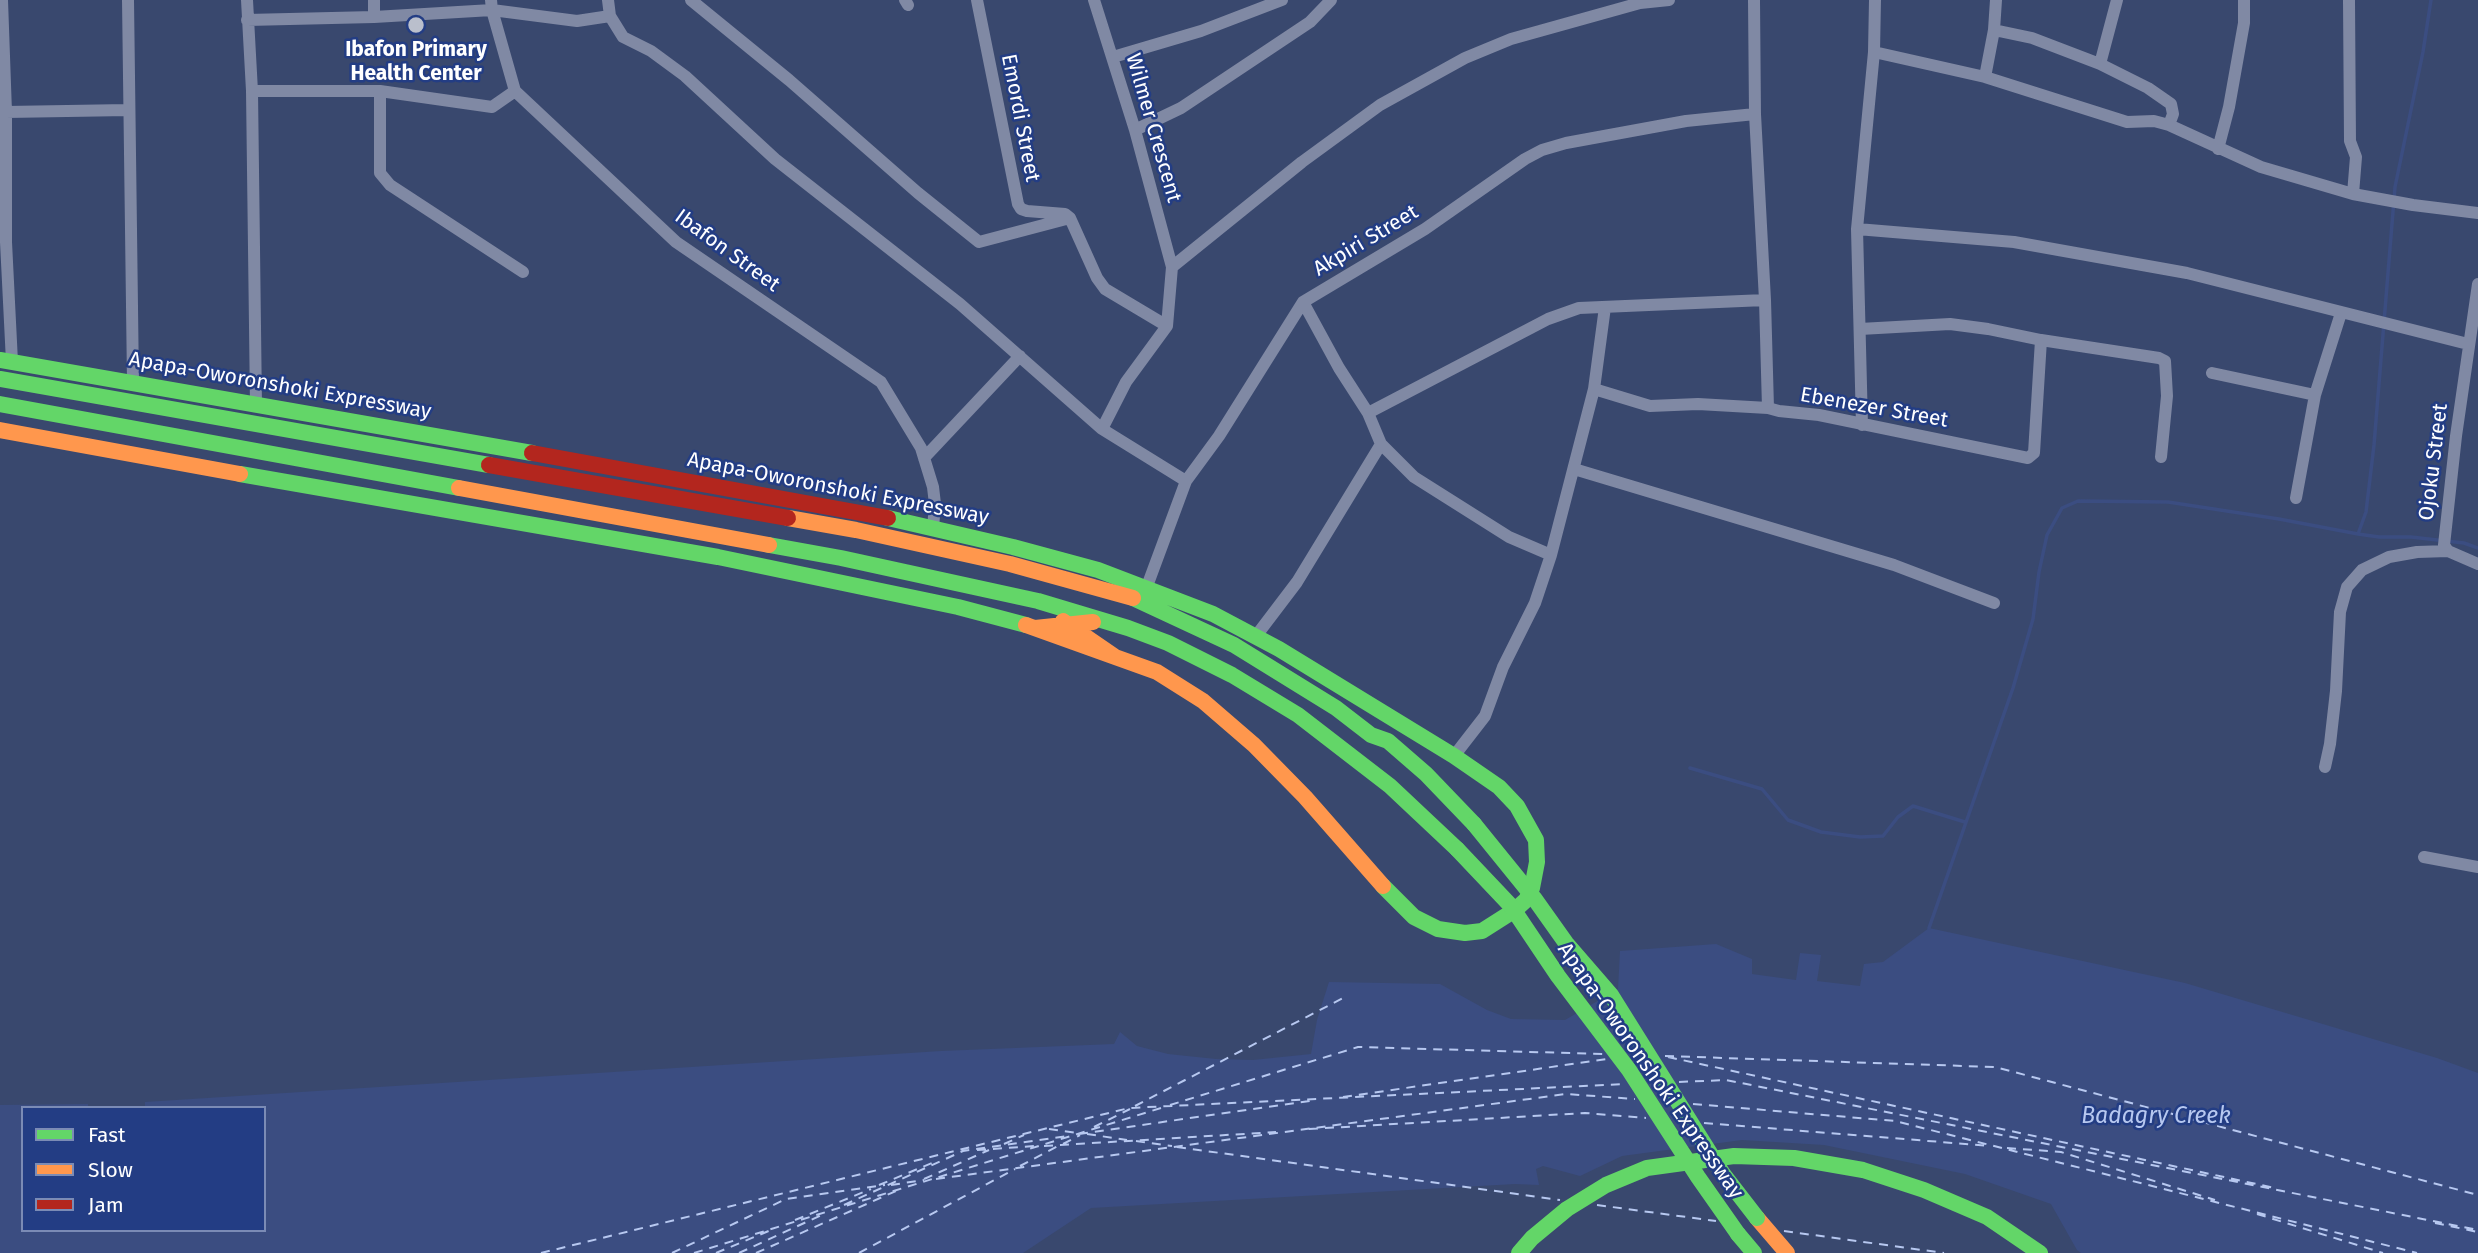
<!DOCTYPE html>
<html>
<head>
<meta charset="utf-8">
<style>
	body { margin:0 }
	#map { position:relative; width:2478px; height:1253px; overflow:hidden; background:#39486e; font-family:"Fira Sans",sans-serif }
	canvas { display:block }
	.legend { position:absolute; left:21px; top:1106px; width:245px; height:126px; box-sizing:border-box; background:#233d84; border:2px solid #7b8bb5; margin:0; padding:9px 12px; list-style:none; font-size:21px; color:#fff }
	.legend li { display:flex; align-items:center; gap:14px; height:35px }
	.legend b { width:35px; border:2px solid #7b8bb5 }
</style>
</head>
<body>
<div id="map">
<canvas width="2478" height="1253"></canvas>
<ul class="legend">
<li><b style="height:9px;background:#63d668"></b>Fast</li>
<li><b style="height:9px;background:#ff974d"></b>Slow</li>
<li><b style="height:9px;background:#b3261e"></b>Jam</li>
</ul>
</div>
<script>
const c = document.querySelector('canvas').getContext('2d');
c.lineJoin = 'round';
function fill(path, color) { c.fillStyle = color; c.fill(path, 'evenodd'); }
const toPath = rows => new Path2D(rows.map(r => 'M' + r).join(''));
function strokePath(path, color, width, dash) { c.strokeStyle = color; c.lineWidth = width; c.lineCap = dash ? 'butt' : 'round'; c.setLineDash(dash || []); c.stroke(path); }
function write(font, color, halo, rows, align = 'center') {
  c.font = font + ' "Fira Sans",sans-serif'; c.lineWidth = 5; c.setLineDash([]); c.textBaseline = 'middle'; c.strokeStyle = halo; c.fillStyle = color; for (const [text, x, y, turn = 0] of rows) {
    c.save(); c.translate(x, y); c.rotate((+turn || 0) * Math.PI / 180); c.textAlign = isNaN(turn) ? turn : align; if (halo) c.strokeText(text, 0, 0); c.fillText(text, 0, 0); c.restore();
  }
}
fill(toPath([
	[1929,928,2185,983,2437,1058,2478,1073,2478,1253,2081,1253,2077,1250,2051,1204,1965,1174,1824,1145,1742,1140,1622,1156,1580,1176,1543,1166,1536,1169,1539,1185,1515,1184,1091,1208,1023,1253,0,1253,0,1105,88,1104,88,1108,23,1108,23,1230,264,1230,264,1108,145,1108,145,1102,941,1051,1114,1044,1120,1032,1137,1046,1168,1054,1216,1059,1253,1060,1311,1054,1317,1020,1329,982,1440,984,1487,1010,1511,1019,1565,1020,1618,989,1620,951,1716,944,1752,959,1752,974,1796,980,1800,953,1821,955,1817,981,1860,986,1864,964,1883,962]
]), '#3b4d81');
strokePath(toPath([
	[2358,534,2366,512,2374,445,2395,187,2423,52,2431,0],
	[1690,768,1762,789,1788,820,1821,832,1860,837,1883,836,1898,817,1913,806,1965,822],
	[1929,928,2013,688,2033,619,2039,572,2047,535,2062,508,2078,501,2168,502,2279,519,2358,534,2379,537,2411,537,2464,543,2478,548]
]), '#3b4d81', 3.5);
strokePath(toPath([
	[1665,1056,1995,1067,2478,1195],
	[1668,1057,2275,1188],
	[1679,1082,1726,1080,2478,1230],
	[1343,1097,1607,1059],
	[1693,1104,1895,1121,2417,1253],
	[1170,1105,1358,1047,1603,1054],
	[1135,1106,1345,997],
	[1704,1123,1991,1146],
	[1094,1127,1130,1109],
	[1049,1129,1078,1133],
	[1309,1129,1585,1113,1646,1118],
	[1079,1134,1316,1100],
	[1087,1134,1127,1140],
	[1136,1141,1172,1146],
	[1004,1144,1024,1135],
	[1063,1144,1080,1135],
	[1044,1146,1276,1132],
	[1177,1147,1560,1200],
	[2007,1148,2061,1152,2215,1200],
	[977,1150,1035,1146],
	[1020,1166,1058,1146],
	[924,1179,989,1150],
	[936,1179,1566,1094,1635,1099],
	[879,1185,932,1163],
	[891,1185,924,1180],
	[844,1205,963,1151,1067,1136],
	[1597,1205,1716,1221],
	[2257,1214,2383,1253],
	[795,1220,871,1189],
	[2435,1223,2478,1232],
	[1784,1231,1944,1253],
	[541,1253,1129,1108,1625,1084],
	[672,1253,786,1199,885,1185],
	[694,1253,1161,1108],
	[716,1253,771,1230],
	[739,1253,826,1213],
	[756,1253,896,1191],
	[859,1253,1015,1169]
]), '#b7c8f0', 2, [9, 7]);
strokePath(toPath([
	[2,0,6,112,6,242,12,362],
	[128,0,133,382],
	[247,0,252,91,256,405],
	[374,0,374,17],
	[491,0,492,10,515,91,676,242,881,382,921,448,933,487,935,504,933,528],
	[608,0,610,16],
	[691,0,789,80,918,193,979,242,1070,218],
	[905,0,908,5],
	[977,0,1018,204,1021,209,1027,211,1065,214,1070,218,1097,278,1105,289,1167,326],
	[1094,0,1135,130,1172,267],
	[1754,0,1755,114,1765,300,1768,408],
	[2349,0,2350,141,2356,157,2353,194],
	[247,20,374,17,492,10,577,21,610,16,623,37,651,51,685,76,775,159,960,304,1102,429,1186,481],
	[1994,30,2032,38,2100,64,2148,88,2171,104,2173,114,2169,125],
	[1874,52,1985,77,2127,122,2154,121,2169,125,2261,167,2353,194,2413,205,2478,213],
	[1113,57,1201,31,1282,0],
	[2100,64,2117,0],
	[1985,77,1994,30,1996,0],
	[252,91,380,91,492,107,515,91],
	[380,91,380,173,390,185,523,272],
	[6,112,128,110],
	[1135,130,1181,108,1310,22,1331,0],
	[2218,149,2229,107,2244,23,2244,0],
	[1857,229,2014,242,2187,273,2468,344],
	[2478,284,2456,436,2444,545,2448,551,2478,564],
	[1303,302,1339,368,1368,413,1381,444,1414,477,1509,537,1551,555],
	[1860,329,1950,324,1988,329,2041,340,2159,358,2165,361,2167,396,2161,457],
	[2212,373,2315,395],
	[1594,389,1650,406,1698,404,1768,408,1779,411,1819,415,2028,458,2034,453,2041,340],
	[1368,413,1548,319,1579,308,1765,300],
	[1862,425,1857,229,1874,52,1875,0],
	[1102,429,1126,382,1167,326,1172,267,1302,162,1380,105,1465,58,1511,39,1640,3,1669,0],
	[924,458,1020,356],
	[1574,469,1894,565,1994,603],
	[2296,498,2315,395,2341,313],
	[1146,589,1186,481,1219,436,1303,302,1425,229,1525,159,1542,150,1566,143,1686,121,1755,114],
	[1256,636,1297,582,1381,444],
	[1454,756,1485,716,1503,667,1535,603,1551,555,1594,389,1605,307],
	[2325,767,2330,744,2336,691,2340,612,2347,587,2362,570,2389,557,2417,552,2448,551],
	[2424,857,2478,867]
]), '#8089a4', 12);
strokePath(toPath([
	[0,360,532,453],
	[0,379,489,465],
	[0,404,459,488],
	[240,474,718,557,958,607,1026,625],
	[888,518,1013,547,1098,570,1213,614,1279,649,1454,756,1499,787,1517,806,1536,840,1537,862,1532,888,1526,900,1515,910,1482,931,1465,933,1438,929,1414,917,1383,886],
	[769,545,841,558,1038,601,1128,628,1168,643,1232,675,1298,715,1390,786,1457,849],
	[1133,598,1234,645,1336,708,1371,735,1388,741,1426,774,1474,824],
	[1738,1234,1754,1253],
	[1519,1253,1532,1238,1567,1209,1606,1185,1647,1168,1734,1156,1794,1158,1863,1170,1924,1190,1987,1217,2040,1253]
]), '#63d668', 16);
strokePath(toPath([
	[0,430,240,474],
	[459,488,769,545],
	[788,518,856,530,1010,564,1133,598],
	[1063,621,1114,656],
	[1026,625,1157,672,1203,701,1254,745,1305,797,1383,886],
	[1035,628,1093,622],
	[1757,1218,1787,1253]
]), '#ff974d', 16);
strokePath(toPath([
	[532,453,888,518],
	[489,465,788,518]
]), '#b3261e', 16);
strokePath(toPath([
	[1474,824,1534,898,1566,943,1611,995,1723,1174,1757,1218],
	[1457,849,1511,906,1558,976,1629,1070,1698,1177,1738,1234]
]), '#63d668', 16);
for (const [x, y, r, color] of [
	[416,25,9,"#babfcc"]
]) { const dot = new Path2D(); dot.arc(x, y, r, 0, 2 * Math.PI); c.fillStyle = color; c.fill(dot); strokePath(dot, '#233d84', 2.5); }
write('bold 21px', '#fff', '#233d84', [
	["Ibafon Primary",416,50],
	["Health Center",416,74]
]);
write('21px', '#fff', '#233d84', [
	["Emordi Street",1020,118,79],
	["Wilmer Crescent",1153,128,74],
	["Akpiri Street",1366,241,-31],
	["Ibafon Street",727,251,36],
	["Apapa-Oworonshoki Expressway",280,386,10],
	["Ebenezer Street",1874,408,10],
	["Ojoku Street",2434,462,-83],
	["Apapa-Oworonshoki Expressway",838,489,11],
	["Apapa-Oworonshoki Expressway",1650,1071,55]
]);
write('italic 23px', '#b7c8f0', '#233d84', [
	["Badagry Creek",2156,1117]
]);
</script>
</body>
</html>
